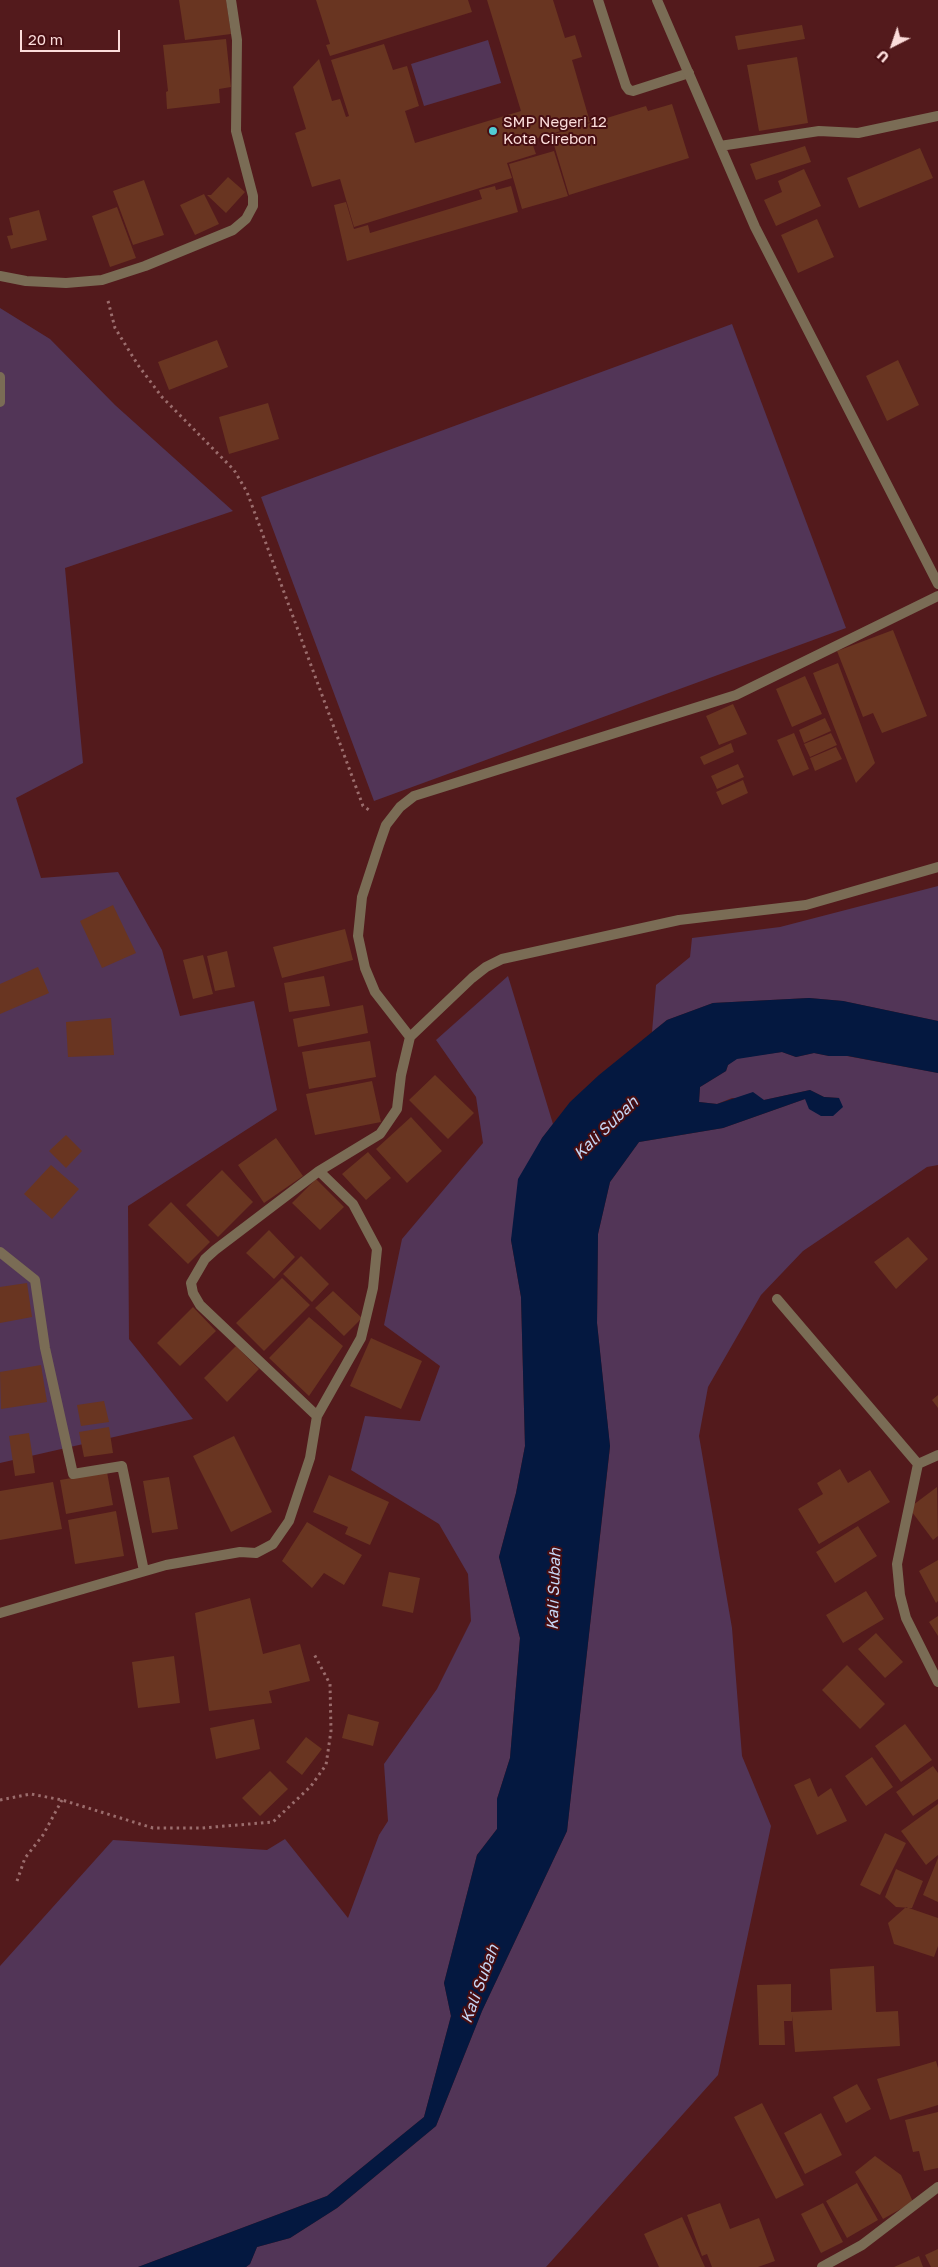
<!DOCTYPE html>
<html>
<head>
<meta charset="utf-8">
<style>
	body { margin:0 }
	#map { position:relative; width:938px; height:2267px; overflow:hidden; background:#531a1c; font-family:"Golos Text",sans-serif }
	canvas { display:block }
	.north { position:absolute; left:868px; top:20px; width:50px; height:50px; -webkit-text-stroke:4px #470e12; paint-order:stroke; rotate:221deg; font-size:14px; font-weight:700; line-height:20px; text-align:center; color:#fcdddb }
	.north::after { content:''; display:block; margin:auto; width:18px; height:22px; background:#fcdddb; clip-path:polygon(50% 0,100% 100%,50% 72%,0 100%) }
	.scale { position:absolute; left:20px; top:30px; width:100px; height:22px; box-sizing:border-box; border:2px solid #fcdddb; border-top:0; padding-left:6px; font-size:15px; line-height:18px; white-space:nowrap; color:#fcdddb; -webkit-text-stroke:4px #470e12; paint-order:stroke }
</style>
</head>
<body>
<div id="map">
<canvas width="938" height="2267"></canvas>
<div class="north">U</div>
<div class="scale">20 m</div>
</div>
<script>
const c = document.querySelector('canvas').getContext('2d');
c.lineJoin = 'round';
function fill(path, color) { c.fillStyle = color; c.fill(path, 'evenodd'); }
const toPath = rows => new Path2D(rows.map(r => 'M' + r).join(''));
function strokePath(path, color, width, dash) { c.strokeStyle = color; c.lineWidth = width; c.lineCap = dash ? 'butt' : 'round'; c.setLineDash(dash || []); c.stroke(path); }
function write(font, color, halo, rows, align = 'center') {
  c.font = font + ' "Golos Text",sans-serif'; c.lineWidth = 4; c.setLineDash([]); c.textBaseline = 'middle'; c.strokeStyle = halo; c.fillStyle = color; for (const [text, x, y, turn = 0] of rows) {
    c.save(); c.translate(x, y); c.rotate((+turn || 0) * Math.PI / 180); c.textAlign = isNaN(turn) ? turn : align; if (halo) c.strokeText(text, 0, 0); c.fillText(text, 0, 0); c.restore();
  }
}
fill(toPath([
	[488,40,501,83,424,106,411,64],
	[0,308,50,339,115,405,233,511,65,568,83,763,16,798,41,878,118,872,162,950,180,1016,254,1001,277,1110,128,1206,129,1339,193,1419,0,1463],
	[732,324,846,628,374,801,261,497],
	[938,886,938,1021,843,1001,809,998,713,1003,667,1020,652,1032,656,985,690,957,692,938,780,927],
	[508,976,553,1124,542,1138,511,1240,521,1297,525,1446,516,1493,499,1557,520,1638,510,1758,497,1799,497,1829,477,1855,444,1983,451,2016,424,2117,327,2196,138,2267,0,2267,0,1966,113,1840,267,1850,285,1839,348,1918,379,1835,388,1821,384,1764,437,1689,471,1621,468,1574,439,1524,351,1470,365,1416,420,1421,440,1366,384,1325,402,1239,483,1143,476,1097,436,1040],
	[782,1052,796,1057,814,1053,829,1056,847,1056,938,1073,938,1165,927,1167,803,1251,761,1295,708,1387,699,1436,732,1628,742,1756,771,1826,718,2075,546,2267,246,2267,250,2264,257,2247,290,2238,337,2208,436,2126,482,2011,567,1831,610,1447,597,1323,598,1234,610,1182,639,1142,723,1128,805,1099,839,1098,824,1097,810,1090,764,1100,732,1098,717,1104,699,1102,700,1087,726,1071,728,1065,737,1058]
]), '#523557');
fill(toPath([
	[809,998,843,1001,938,1021,938,1073,848,1056,829,1056,814,1053,796,1057,782,1052,737,1059,728,1065,726,1071,700,1087,699,1102,717,1104,753,1092,764,1100,810,1090,824,1097,839,1098,843,1107,833,1116,821,1116,809,1109,805,1099,723,1128,639,1142,610,1182,598,1234,597,1323,610,1446,567,1831,482,2011,436,2126,337,2208,290,2238,257,2247,250,2264,246,2267,138,2267,327,2196,424,2117,451,2016,444,1983,477,1855,497,1829,497,1799,510,1758,520,1638,499,1557,516,1493,525,1446,521,1297,511,1240,518,1179,542,1138,570,1102,599,1075,667,1020,713,1003]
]), '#041840');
fill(toPath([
	[179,0,226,0,231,34,185,40],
	[316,0,468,0,472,12,330,56,326,45,330,44],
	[487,0,553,0,565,38,575,35,582,57,572,60,590,122,531,140,536,154,507,163,512,178,354,227,340,179,312,187,295,133,306,129,293,87,319,59,332,101,340,99,346,117,349,116,331,60,384,44,393,70,407,66,419,106,405,111,415,143,521,111],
	[802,25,805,39,738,50,735,36],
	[226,39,231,87,219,89,220,103,167,109,166,92,168,91,163,45],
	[797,57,808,123,759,131,747,65],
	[672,104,689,158,569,195,551,135,646,106,648,111],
	[805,146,811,162,756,180,750,164],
	[920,148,933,178,859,208,847,178],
	[554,151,568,196,522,209,509,164],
	[804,169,821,206,776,226,764,200,782,192,778,181],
	[228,177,245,192,226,213,207,195,211,195],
	[144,180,164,235,133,245,113,191],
	[495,186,496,190,511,186,518,212,347,261,334,205,346,202,354,229,368,225,370,233,482,199,479,190],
	[204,194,219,224,195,235,180,205],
	[117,207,136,258,110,267,92,216],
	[39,210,47,240,11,249,7,236,13,235,9,218],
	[817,219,834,257,798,273,781,235],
	[217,340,228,367,169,390,158,362],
	[898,360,919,405,887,421,866,376],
	[268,403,279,439,229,454,219,417],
	[893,630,927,716,882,733,873,713,863,717,837,651],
	[838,663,875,763,856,783,813,673],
	[805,676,822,714,792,727,776,689],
	[733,704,747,734,719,745,706,716],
	[825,718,831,731,804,743,799,730],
	[794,733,809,769,793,776,777,740],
	[831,733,837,745,810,757,804,744],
	[731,743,734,752,704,765,700,757],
	[836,747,842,759,815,771,810,758],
	[738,764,744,777,717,789,711,776],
	[743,780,748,793,722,805,716,792],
	[113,905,136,953,102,968,80,921],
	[345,929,353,960,282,978,273,947],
	[227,951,235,987,215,991,207,956],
	[203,955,213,994,193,999,183,960],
	[38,967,49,993,0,1014,0,984],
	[324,976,330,1006,289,1012,284,983],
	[363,1005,368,1033,298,1047,293,1019],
	[111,1018,114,1055,68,1057,66,1022],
	[370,1041,376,1077,309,1089,302,1052],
	[435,1075,474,1113,448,1139,409,1100],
	[372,1081,381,1122,315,1135,306,1094],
	[411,1117,442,1151,407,1183,376,1149],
	[66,1135,82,1151,66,1168,49,1151],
	[276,1138,303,1176,264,1203,238,1165],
	[368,1152,391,1178,366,1200,342,1174],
	[51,1165,79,1189,52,1219,24,1194],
	[222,1170,253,1202,218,1237,186,1205],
	[316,1179,344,1207,320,1230,292,1203],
	[171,1202,210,1242,188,1264,148,1225],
	[269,1230,295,1257,274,1279,246,1253],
	[908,1237,928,1259,896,1289,874,1262],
	[301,1256,329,1284,312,1302,283,1274],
	[282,1278,310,1305,264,1351,236,1323],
	[27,1283,32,1317,0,1323,0,1287],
	[333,1291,362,1318,344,1336,315,1308],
	[193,1307,216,1331,180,1366,157,1343],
	[309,1317,343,1346,309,1396,269,1358],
	[371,1338,422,1361,401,1409,350,1386],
	[236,1346,259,1369,227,1402,204,1378],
	[41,1365,47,1402,1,1409,0,1372],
	[938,1395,938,1408,932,1400],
	[104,1401,109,1422,81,1426,77,1405],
	[109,1427,113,1453,84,1457,79,1432],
	[29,1433,35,1473,15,1476,9,1436],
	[234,1436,272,1512,231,1532,193,1456],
	[840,1469,848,1483,870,1470,890,1502,819,1544,798,1509,823,1494,817,1483],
	[107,1472,113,1505,66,1514,60,1480],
	[329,1475,389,1502,370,1545,345,1534,348,1527,313,1512],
	[169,1477,178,1529,152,1533,143,1481],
	[53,1482,62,1529,0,1540,0,1491],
	[937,1487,938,1536,933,1540,909,1508],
	[116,1511,124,1556,75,1564,68,1520],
	[307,1522,362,1555,344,1585,324,1573,312,1588,282,1561],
	[858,1526,877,1556,835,1583,816,1552],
	[938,1560,938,1601,936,1603,919,1571],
	[389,1572,420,1578,413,1613,382,1606],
	[866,1591,884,1619,843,1643,826,1615],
	[250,1598,263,1654,300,1644,310,1681,269,1691,272,1703,209,1711,195,1613],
	[938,1616,938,1636,929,1622],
	[876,1633,903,1662,885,1678,858,1649],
	[174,1656,180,1703,138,1708,132,1662],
	[847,1665,885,1704,860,1729,822,1690],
	[348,1714,379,1722,373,1746,342,1738],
	[254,1719,260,1749,216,1759,210,1728],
	[905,1724,932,1760,901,1782,875,1746],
	[306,1737,322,1749,302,1775,286,1762],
	[872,1757,893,1787,866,1806,845,1776],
	[933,1766,938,1773,938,1799,913,1816,896,1792],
	[270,1771,288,1789,260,1816,242,1798],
	[810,1778,818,1797,831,1788,847,1821,817,1835,794,1785],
	[938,1804,938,1855,926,1865,901,1831],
	[885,1833,906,1843,880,1895,860,1885],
	[938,1858,938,1902,923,1895],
	[896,1869,923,1881,912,1908,896,1907,885,1897],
	[906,1907,938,1918,938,1946,934,1957,894,1944,888,1923],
	[874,1966,876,2012,898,2011,900,2046,795,2052,792,2015,792,2021,784,2021,785,2045,759,2045,757,1985,791,1984,791,2012,832,2010,830,1969],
	[936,2061,938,2068,938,2105,890,2120,877,2079],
	[857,2084,871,2109,846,2123,833,2097],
	[762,2103,804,2185,776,2199,734,2117],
	[938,2112,938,2168,924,2171,919,2151,913,2152,905,2120],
	[821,2113,842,2155,805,2174,784,2133],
	[875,2156,901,2175,913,2202,883,2219,855,2172],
	[857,2183,878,2220,847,2238,826,2201],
	[720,2203,730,2229,759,2218,775,2261,758,2267,712,2267,707,2254,702,2256,687,2215],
	[823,2203,843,2242,821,2253,801,2214],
	[682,2217,705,2267,659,2267,644,2234],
	[938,2249,938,2267,931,2267,925,2255],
	[919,2256,923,2267,894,2267]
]), '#693521');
strokePath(toPath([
	[108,301,115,328,138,365,162,397,234,470,247,492,363,806,369,810],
	[0,1800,31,1794,62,1800,153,1828,202,1828,273,1822,311,1786,326,1765,331,1731,330,1684,314,1654],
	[17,1881,25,1858,43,1835,62,1800]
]), '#9b6d6d', 3, [2.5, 4]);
strokePath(toPath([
	[598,0,626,86,629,90,633,91,689,73],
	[0,377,0,402]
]), '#7a6c55', 10);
strokePath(toPath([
	[657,0,755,227,938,584],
	[720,146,819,131,858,133,938,116],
	[0,276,26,281,66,283,102,280,145,266,233,230,246,219,253,206,253,196,236,131,237,40,231,0],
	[410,1037,375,992,365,968,358,936,362,897,379,845,386,825,400,807,414,796,736,695,938,596],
	[0,1252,35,1280,45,1348,73,1474,122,1466,144,1571],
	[777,1299,918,1464,897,1564,900,1595,906,1618,938,1682],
	[317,1416,200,1305,193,1293,191,1283,205,1259,215,1250,319,1171,380,1134,397,1109,401,1075,410,1037,472,978,486,967,502,959,679,920,806,905,938,867],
	[918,1464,938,1455],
	[0,1613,166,1565,240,1552,256,1553,273,1544,289,1521,310,1458,317,1416,361,1338,373,1288,377,1249,353,1204,319,1171],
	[822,2267,862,2245,938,2187]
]), '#7a6c55', 10);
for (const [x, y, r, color] of [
	[493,131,5,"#51ccd4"]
]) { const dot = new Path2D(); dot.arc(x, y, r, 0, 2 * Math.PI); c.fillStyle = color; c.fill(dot); strokePath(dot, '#470e12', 2); }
write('15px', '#fcdddb', '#470e12', [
	["SMP Negeri 12",503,122],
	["Kota Cirebon",503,139]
], 'left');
write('italic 16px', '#c6d7f5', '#470e12', [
	["Kali Subah",606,1128,-44],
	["Kali Subah",554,1589,-88],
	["Kali Subah",480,1984,-70]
]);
</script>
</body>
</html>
